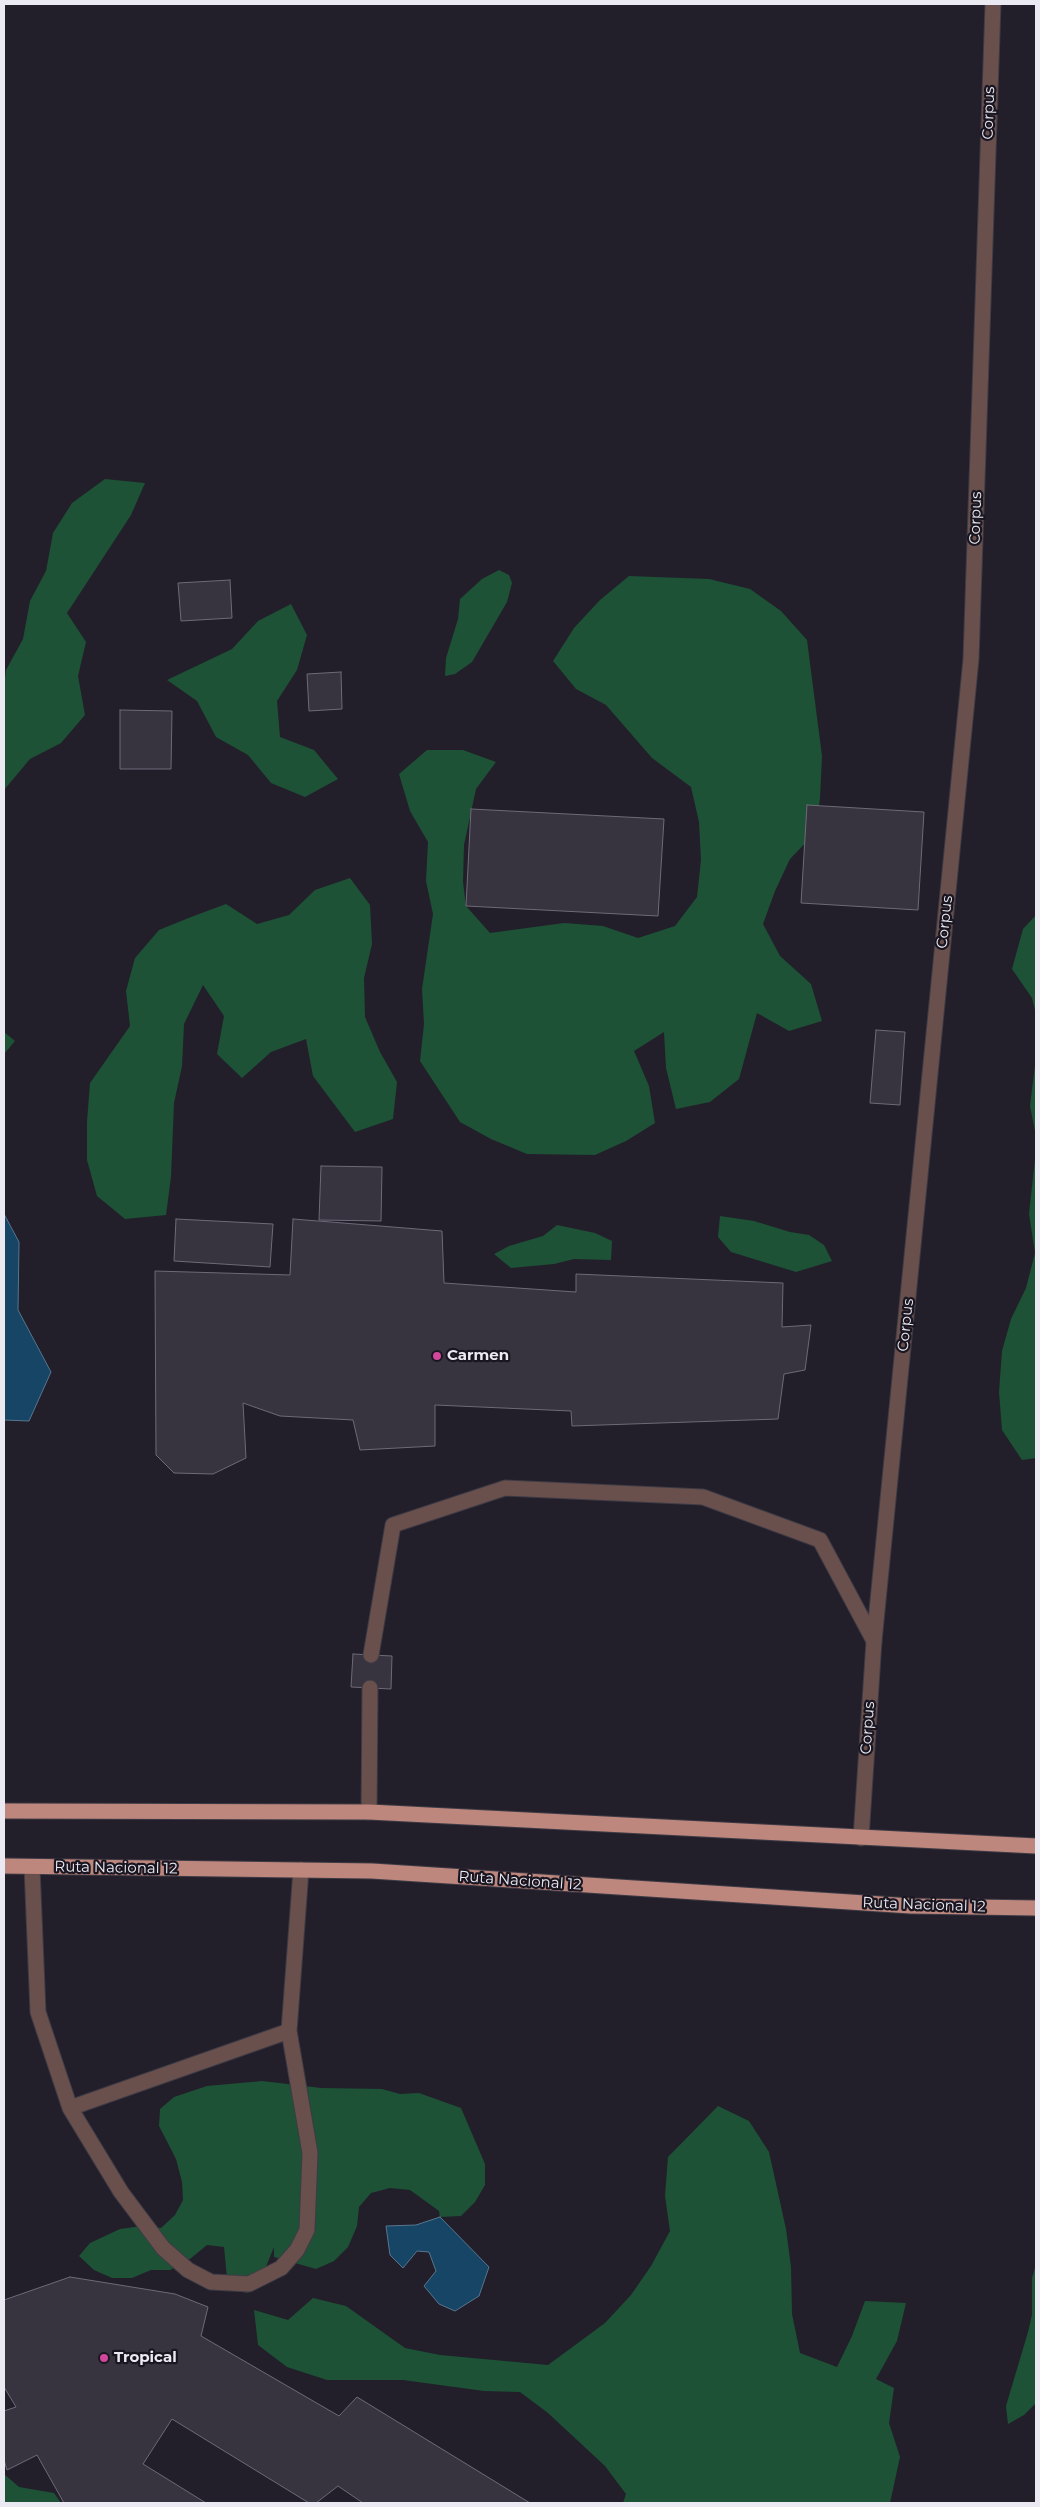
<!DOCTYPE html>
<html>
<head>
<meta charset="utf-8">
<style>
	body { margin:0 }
	#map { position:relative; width:1040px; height:2507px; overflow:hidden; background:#221f2a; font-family:Montserrat,sans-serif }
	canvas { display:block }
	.frame { position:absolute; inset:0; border:5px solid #ebe9f1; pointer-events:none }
</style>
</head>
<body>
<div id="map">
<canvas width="1040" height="2507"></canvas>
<div class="frame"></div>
</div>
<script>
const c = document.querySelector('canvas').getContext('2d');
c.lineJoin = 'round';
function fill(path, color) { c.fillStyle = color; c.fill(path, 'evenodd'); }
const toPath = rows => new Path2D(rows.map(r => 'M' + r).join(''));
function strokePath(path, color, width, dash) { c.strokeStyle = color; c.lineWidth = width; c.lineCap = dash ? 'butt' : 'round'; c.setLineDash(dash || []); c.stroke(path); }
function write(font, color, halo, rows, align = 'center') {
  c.font = font + ' Montserrat,sans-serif'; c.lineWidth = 4.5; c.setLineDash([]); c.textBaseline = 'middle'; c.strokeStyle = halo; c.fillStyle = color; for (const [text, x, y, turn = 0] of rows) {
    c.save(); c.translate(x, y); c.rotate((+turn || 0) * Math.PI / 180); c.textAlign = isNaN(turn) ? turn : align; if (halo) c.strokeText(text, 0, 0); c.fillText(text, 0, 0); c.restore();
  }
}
fill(toPath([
	[105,479,145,483,131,515,67,613,86,642,78,676,85,715,61,743,30,759,4,790,4,685,6,670,23,639,30,601,46,571,53,533,72,503],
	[499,570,509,575,512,583,507,602,472,662,455,674,445,676,446,658,458,619,460,599,482,579],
	[629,576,709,579,750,589,781,611,807,640,822,756,820,798,815,833,790,859,775,891,763,924,780,956,811,984,822,1021,789,1031,757,1013,739,1079,710,1102,676,1109,666,1068,664,1032,634,1051,649,1086,655,1123,626,1141,595,1155,527,1154,491,1139,460,1122,420,1061,424,1024,422,989,433,914,426,881,428,842,410,811,399,774,427,750,463,750,496,762,476,789,464,845,463,882,466,906,490,933,564,923,603,926,638,938,675,926,697,897,701,860,699,822,691,787,652,758,606,705,576,689,553,661,574,628,600,600],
	[291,604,307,635,297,670,277,701,280,737,314,750,338,779,305,797,271,783,248,755,216,737,197,701,167,680,232,649,258,621],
	[350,878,370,905,372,944,364,978,365,1017,380,1052,397,1082,393,1119,355,1132,313,1076,306,1039,271,1052,242,1078,217,1054,224,1016,203,985,184,1024,182,1066,174,1103,171,1177,166,1215,125,1219,97,1196,87,1160,87,1122,90,1083,130,1026,126,991,135,958,159,930,191,917,226,904,257,924,289,915,315,890],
	[1036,915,1036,1014,1032,998,1012,969,1023,929],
	[4,1032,15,1041,4,1054],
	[1036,1057,1036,1136,1030,1106],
	[1036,1150,1036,1458,1022,1460,1002,1430,999,1392,1002,1351,1011,1319,1026,1288,1035,1253,1029,1214],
	[720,1216,754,1221,790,1232,809,1235,824,1245,832,1261,796,1272,731,1252,718,1237],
	[557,1225,595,1233,612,1241,611,1260,574,1259,554,1264,511,1268,494,1254,509,1246,543,1236],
	[262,2081,321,2088,382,2089,400,2094,419,2093,461,2108,485,2164,485,2185,475,2202,461,2216,440,2217,439,2211,410,2190,390,2188,371,2193,359,2207,357,2226,348,2247,334,2261,316,2269,274,2257,274,2247,261,2279,247,2293,228,2288,224,2247,207,2245,190,2259,170,2270,151,2270,132,2278,112,2278,94,2270,79,2256,90,2243,120,2229,142,2226,161,2228,175,2215,183,2200,182,2182,176,2159,159,2126,160,2109,174,2097,207,2086],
	[718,2106,749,2121,769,2152,786,2229,791,2267,792,2314,800,2353,837,2367,852,2336,865,2301,906,2303,897,2341,876,2379,894,2388,889,2423,900,2457,890,2503,623,2503,626,2494,605,2466,548,2413,520,2392,484,2391,403,2380,327,2380,287,2367,258,2345,254,2310,288,2320,313,2298,346,2306,405,2348,440,2355,548,2365,605,2323,631,2295,651,2266,670,2231,665,2196,668,2157],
	[1036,2264,1036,2403,1024,2415,1008,2424,1006,2406,1028,2332,1032,2315,1032,2278],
	[4,2474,19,2487,54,2493,61,2503,4,2503]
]), '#1d5236');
const water = toPath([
	[4,1214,19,1242,18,1310,51,1372,29,1421,4,1420,4,1214],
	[440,2217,489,2267,479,2296,455,2311,439,2304,424,2286,436,2271,429,2252,417,2251,403,2268,390,2255,386,2226,416,2225,440,2217]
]);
fill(water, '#174565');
strokePath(water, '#57768f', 1);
const building = toPath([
	[230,580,232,618,181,621,178,583,230,580],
	[341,672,342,709,309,711,307,674,341,672],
	[120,710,172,711,171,769,120,769,120,710],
	[807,805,924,812,918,910,801,903,807,805],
	[471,809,664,819,658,916,466,906,471,809],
	[876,1030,905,1032,900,1105,870,1103,876,1030],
	[321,1166,382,1167,381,1221,319,1220,321,1166],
	[176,1219,273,1224,270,1267,174,1261,176,1219],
	[293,1219,442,1231,444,1283,576,1292,576,1274,783,1283,782,1327,811,1325,805,1370,784,1374,778,1419,572,1426,571,1411,435,1405,435,1446,360,1450,353,1420,280,1416,243,1403,246,1458,213,1474,174,1473,156,1455,155,1271,290,1275,293,1219],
	[353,1654,392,1656,391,1689,351,1687,353,1654],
	[70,2277,175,2294,208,2307,201,2336,339,2416,357,2397,530,2503,363,2503,338,2486,316,2503,309,2503,172,2419,143,2464,206,2503,64,2503,37,2455,7,2470,4,2460,4,2411,16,2407,4,2387,4,2300,70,2277]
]);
fill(building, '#373440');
strokePath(building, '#6e6a78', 1);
const service = toPath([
	[371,1655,393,1525,505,1488,703,1497,820,1540,874,1641],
	[369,1812,370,1688],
	[32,1867,38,2012,70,2108,121,2192,163,2248,188,2270,211,2282,249,2284,281,2268,297,2250,307,2230,310,2153,289,2031,301,1870],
	[70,2108,289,2031]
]);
const minor = toPath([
	[861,1838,874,1641,971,659,993,4]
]);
const trunk = toPath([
	[4,1811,369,1812,1036,1846],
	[4,1866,372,1871,911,1906,1036,1908]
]);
strokePath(service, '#3e3b46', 17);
strokePath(minor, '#3e3b46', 17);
strokePath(trunk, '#3e3b46', 17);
strokePath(service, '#69504c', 15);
strokePath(minor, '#69504c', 15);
strokePath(trunk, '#be877d', 15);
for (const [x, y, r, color] of [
	[437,1356,5,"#d1479c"],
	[104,2358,5,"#d1479c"]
]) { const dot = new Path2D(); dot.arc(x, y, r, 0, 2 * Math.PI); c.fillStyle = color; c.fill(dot); strokePath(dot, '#191621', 2); }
write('15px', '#ebe9f1', '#191621', [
	["Corpus",989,113,-88],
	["Corpus",976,518,-88],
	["Corpus",945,922,-84],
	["Corpus",906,1325,-84],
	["Corpus",868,1728,-86],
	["Ruta Nacional 12",116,1868,1],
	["Ruta Nacional 12",520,1881,4],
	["Ruta Nacional 12",924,1905,2]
]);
write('bold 15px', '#ebe9f1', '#191621', [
	["Carmen",447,1356],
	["Tropical",114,2358]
], 'left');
</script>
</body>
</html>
